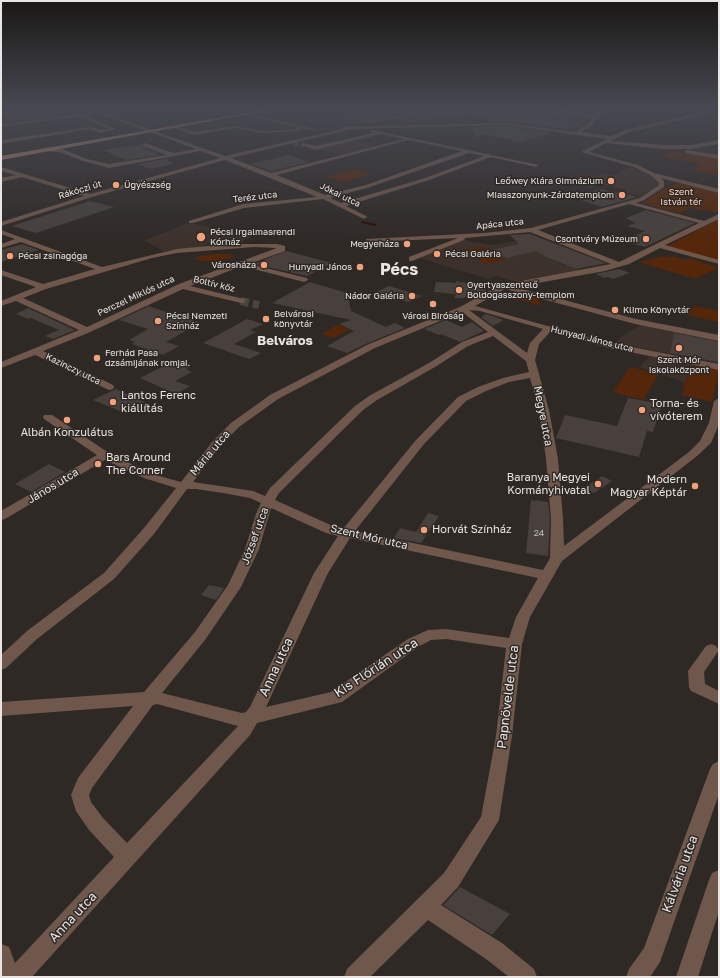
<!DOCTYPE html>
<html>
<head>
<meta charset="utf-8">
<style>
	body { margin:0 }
	#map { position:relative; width:720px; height:978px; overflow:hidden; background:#2f2926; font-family:"Golos Text",sans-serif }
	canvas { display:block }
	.frame { position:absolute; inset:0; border:2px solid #e9e5e3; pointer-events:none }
</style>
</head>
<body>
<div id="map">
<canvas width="720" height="978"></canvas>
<div class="frame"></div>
</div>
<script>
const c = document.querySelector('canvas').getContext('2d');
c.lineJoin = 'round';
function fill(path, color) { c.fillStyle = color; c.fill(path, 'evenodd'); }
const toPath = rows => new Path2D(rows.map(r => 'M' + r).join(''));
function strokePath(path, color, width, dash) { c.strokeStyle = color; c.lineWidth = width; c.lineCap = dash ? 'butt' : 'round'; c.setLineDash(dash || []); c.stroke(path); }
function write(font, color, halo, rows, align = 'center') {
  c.font = font + ' "Golos Text",sans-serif'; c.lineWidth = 3; c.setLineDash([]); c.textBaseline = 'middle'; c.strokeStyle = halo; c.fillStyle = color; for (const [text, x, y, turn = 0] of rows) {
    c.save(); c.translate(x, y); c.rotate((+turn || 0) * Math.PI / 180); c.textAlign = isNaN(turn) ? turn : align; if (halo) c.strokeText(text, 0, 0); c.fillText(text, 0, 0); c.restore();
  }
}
fill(toPath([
	[400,107,578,107,561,110,590,117,583,124,576,128,470,116,422,120,380,111],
	[41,108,44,109,54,108,73,114,1,125,1,114],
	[355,140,379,146,344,155,319,149],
	[632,167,651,176,659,185,653,188,656,189,649,193,646,192,640,196,625,193,626,190,624,189,598,184,590,188,563,182,583,174,595,176,601,173,613,175],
	[189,223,226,230,227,232,251,237,241,242,220,238,200,247,163,251,144,240],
	[464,239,472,242,494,245,516,241,539,251,549,259,567,266,570,266,579,271,517,282,496,276,488,279,420,258],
	[642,324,719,340,719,363,614,343,624,335],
	[650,356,692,365,685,382,639,367]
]), '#3d312b');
fill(toPath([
	[50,107,81,107,94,112,75,115,54,108,44,109,41,108],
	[671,151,719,158,719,172,716,174,692,170,701,164,662,157],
	[354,169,373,174,344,182,325,177],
	[585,175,604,178,588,186,569,182],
	[680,182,719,192,719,211,717,212,691,208,680,213,642,203,665,188],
	[719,219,719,261,666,247],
	[483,247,506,260,486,264,463,250],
	[216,254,230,254,235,257,217,261,201,261,196,259,196,257,200,256],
	[663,256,670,258,673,256,686,260,689,258,719,268,695,279,639,262],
	[512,293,519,293,538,298,538,300,542,305,539,305,508,297,507,295],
	[694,306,719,311,719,322,687,315],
	[337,325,350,329,334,338,322,334],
	[692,365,719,370,712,402,682,395,685,382],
	[630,367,659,374,643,400,613,392]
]), '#56260a');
strokePath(toPath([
	[362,222,375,225]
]), '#2e0a00', 2);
fill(toPath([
	[501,107,544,107,559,109,560,111,569,114,541,119,541,120,580,124,564,129,506,122,483,122,514,114,501,112],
	[364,113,392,119,369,124,344,118],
	[506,126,551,133,520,142,485,134,475,137,471,127],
	[140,145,159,155,126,160,103,150],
	[288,155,309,162,271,171,251,164],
	[166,159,174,164,150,169,137,164],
	[602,189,616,193,619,192,637,197,602,207,581,200,585,199,574,195],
	[90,201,114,207,36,233,12,226],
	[646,210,695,223,645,247,622,241,645,231,627,226,635,223,626,218],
	[530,234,606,263,576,269,548,258,536,251,507,258,492,250,519,244,510,235],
	[22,244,39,250,1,262,1,250],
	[286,251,332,263,307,276,254,264],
	[619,269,630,273,613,279,608,277,604,278,596,274],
	[456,281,478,285,487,290,478,294,462,298,454,298,456,294,434,292,436,282,456,283],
	[310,282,347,293,351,311,386,327,395,323,405,328,368,343,347,353,327,346,354,331,339,324,351,320,272,303],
	[389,286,422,296,408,302,375,293],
	[149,306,157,309,199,322,194,325,196,325,166,342,179,346,163,355,132,344,135,342,129,340,148,329,119,320],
	[28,308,75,330,53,339,45,336,59,330,31,318,28,319,16,314],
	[486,314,504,320,493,326,481,317],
	[247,319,263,324,250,330,256,332,234,344,261,353,249,359,203,343],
	[446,320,462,327,472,322,484,331,460,342,441,334,439,335,424,329],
	[674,333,719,342,719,362,670,353],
	[173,361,191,367,186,369,192,372,175,381,190,386,176,394,140,378],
	[116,389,145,402,125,413,93,400],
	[628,398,662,404,653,432,647,431,639,457,556,438,565,415,617,426],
	[49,464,65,472,31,492,15,484],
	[602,476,612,481,594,493,584,488],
	[531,500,548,502,550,518,548,556,526,553],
	[428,513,439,516,421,543,394,538,400,528,416,532],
	[209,585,224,588,216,600,201,595],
	[460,887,510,914,492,935,443,905]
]), '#47403d');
strokePath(toPath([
	[294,143,304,145]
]), '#4b4542', 5, [5, 2.5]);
strokePath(toPath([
	[241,301,259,305]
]), '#4b4542', 8, [8, 4]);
fill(toPath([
	[38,107,47,107,1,114,1,112,38,107],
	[82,107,87,107,93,109,116,107,114,108,98,111,225,156,342,129,340,128,342,127,506,123,576,132,588,123,593,118,560,110,562,108,594,116,602,107,606,107,592,125,581,132,612,136,625,130,719,108,719,110,699,116,629,132,611,141,663,145,691,145,719,140,719,144,691,149,663,149,606,143,589,152,638,165,654,173,719,189,719,193,661,178,664,181,664,187,644,200,636,203,704,221,719,214,719,219,665,245,719,260,719,264,660,248,629,264,605,271,515,287,636,319,719,335,719,341,635,324,505,289,475,306,606,342,719,364,719,370,605,347,551,331,539,344,535,360,549,410,558,459,563,518,564,546,689,452,700,441,709,423,714,401,719,398,719,424,711,443,697,456,562,561,530,617,522,644,512,736,499,820,458,887,441,905,502,943,534,969,537,977,509,977,486,959,428,920,370,977,344,977,347,969,444,873,481,817,496,736,506,648,446,639,431,640,418,647,342,702,257,723,250,735,32,977,1,977,1,944,9,947,15,963,114,857,89,830,76,811,71,795,78,778,133,706,1,716,1,702,144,692,195,632,228,585,245,549,256,514,261,503,250,498,223,493,196,489,187,489,154,534,114,579,37,639,6,668,1,670,1,655,27,631,104,573,144,528,176,488,144,478,105,460,5,519,1,520,1,511,97,455,44,419,43,417,44,415,52,415,109,453,152,474,181,482,213,441,231,423,270,395,369,344,460,307,500,285,611,264,530,232,465,238,464,240,412,261,409,261,409,257,458,238,368,242,366,241,366,239,484,233,531,228,640,198,659,185,658,182,650,175,634,167,581,152,607,139,506,125,352,129,231,158,271,173,404,139,381,134,315,150,301,145,304,143,315,146,374,133,370,131,372,130,539,165,536,167,491,157,429,180,346,206,366,216,367,217,364,219,323,199,244,208,193,223,189,223,189,221,243,204,317,197,225,160,92,197,1,226,1,222,84,196,22,177,1,182,1,178,16,175,1,171,1,167,90,194,220,158,201,151,109,168,83,161,59,152,44,151,43,150,46,148,60,148,87,159,109,164,167,155,143,146,142,145,145,143,173,153,196,149,82,107],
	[408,140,462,151,366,185,325,195,277,175,408,140],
	[469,153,484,156,425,178,341,203,330,198,370,187,469,153],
	[629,204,699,223,619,262,538,230,629,204],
	[469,310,480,311,543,329,530,343,527,353,469,310],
	[462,312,488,332,462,342,429,363,369,396,355,406,270,488,265,496,253,491,193,482,221,445,239,427,278,399,375,348,462,312],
	[493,336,526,361,529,372,503,378,478,387,458,397,416,440,343,529,335,527,275,500,279,493,363,410,377,400,435,367,468,346,493,336],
	[530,378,539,410,546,459,551,518,550,558,543,570,355,531,424,444,466,401,486,391,509,382,530,378],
	[271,508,326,533,338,536,314,573,250,707,246,712,242,713,162,693,205,640,241,587,259,549,271,508],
	[350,538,538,578,516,617,509,638,446,629,428,630,408,639,331,692,266,707,328,573,350,538],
	[157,704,238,726,127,843,103,818,91,802,89,795,92,788,153,705,157,704],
	[211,107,217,107,319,130,317,131,302,128,299,131,261,133,236,128,194,135,171,127,173,126,194,132,236,126,261,131,290,130,297,129,298,127,211,107],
	[345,107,351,107,416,121,414,122,345,107],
	[89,113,89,115,85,116,116,129,100,133,90,129,1,144,1,140,83,128,91,127,101,130,109,129,79,116,1,127,1,125,89,113],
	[687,150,719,155,719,159,685,153,685,151,687,150],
	[1,230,102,267,177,249,229,244,277,244,285,246,285,251,249,264,307,278,308,280,304,282,242,266,190,286,244,299,245,301,244,303,241,303,183,289,88,333,43,351,113,385,114,387,113,389,109,390,35,355,1,368,1,362,79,330,16,301,1,306,1,301,36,287,1,275,1,270,43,284,95,269,21,242,1,248,1,244,15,239,1,234,1,230],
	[254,247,277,248,179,284,87,327,23,298,46,289,152,258,177,253,254,247],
	[711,644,716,646,719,650,704,672,705,684,719,691,719,704,691,691,689,687,688,671,706,646,711,644],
	[719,761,719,794,660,962,650,977,626,977,629,969,644,948,710,769,713,764,719,761],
	[719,870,719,911,698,977,676,977,709,880,712,873,719,870]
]), '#6f574c');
fill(toPath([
	[280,107,287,107,1,160,1,156,280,107]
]), '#b3826b');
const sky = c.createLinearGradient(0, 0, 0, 244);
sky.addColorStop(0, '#1a1715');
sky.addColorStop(0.44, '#474952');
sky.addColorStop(1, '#47495200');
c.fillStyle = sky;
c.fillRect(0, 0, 720, 244);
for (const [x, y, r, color] of [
	[611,181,4,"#f1a27b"],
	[116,185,4,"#f1a27b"],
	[622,195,4,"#f1a27b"],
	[201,237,5,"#f1a27b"],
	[646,239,4,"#f1a27b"],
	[407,244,4,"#f1a27b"],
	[437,254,4,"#f1a27b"],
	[10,256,4,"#f1a27b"],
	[264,265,4,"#f1a27b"],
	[360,267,4,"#f1a27b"],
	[459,290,4,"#f1a27b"],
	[412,296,4,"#f1a27b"],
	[433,304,4,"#f1a27b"],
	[615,310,4,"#f1a27b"],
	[266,319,4,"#f1a27b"],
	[158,321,4,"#f1a27b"],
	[679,348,4,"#f1a27b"],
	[97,358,4,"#f1a27b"],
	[113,402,4,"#f1a27b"],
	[642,410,4,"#f1a27b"],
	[67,420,4,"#f1a27b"],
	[98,464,4,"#f1a27b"],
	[598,484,4,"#f1a27b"],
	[695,486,4,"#f1a27b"],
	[424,530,4,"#f1a27b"]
]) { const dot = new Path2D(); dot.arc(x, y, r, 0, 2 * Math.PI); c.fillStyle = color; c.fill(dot); strokePath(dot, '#2f2926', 1.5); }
write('9px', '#e9e5e3', '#2f2926', [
	["Leőwey Klára Gimnázium",603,181,"right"],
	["Ügyészség",124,185],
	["Miasszonyunk-Zárdatemplom",614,195,"right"],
	["Pécsi Irgalmasrendi",210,232],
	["Kórház",210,242],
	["Csontváry Múzeum",638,239,"right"],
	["Megyeháza",399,244,"right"],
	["Pécsi Galéria",445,254],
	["Pécsi zsinagóga",18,256],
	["Városháza",256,265,"right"],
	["Hunyadi János",352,267,"right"],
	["Gyertyaszentelő",467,285],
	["Boldogasszony-templom",467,295],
	["Nádor Galéria",404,296,"right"],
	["Klimo Könyvtár",623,310],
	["Belvárosi",274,314],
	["könyvtár",274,324],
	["Pécsi Nemzeti",166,316],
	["Színház",166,326],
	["Városi Biróság",433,316,"center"],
	["Ferhád Pasa",105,353],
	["dzsámijának romjai.",105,363],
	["Szent Mór",679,360,"center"],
	["Iskolaközpont",679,370,"center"]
], 'left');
write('9px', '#e9e5e3', '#2f2926', [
	["Rákóczi út",80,190,-17],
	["Jókai utca",340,195,26],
	["Teréz utca",255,197,-7],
	["Apáca utca",500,224,-6],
	["Boltív köz",214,284,14],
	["Perczel Miklós utca",136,296,-25],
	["Hunyadi János utca",592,339,14],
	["Kazinczy utca",73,369,26]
]);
write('9px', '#f8d5c5', '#2f2926', [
	["Szent",681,192],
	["István tér",681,202]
]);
write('9px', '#c0bcba', null, [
	["24",539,533]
]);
write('11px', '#e9e5e3', '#2f2926', [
	["Lantos Ferenc",121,396],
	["kiállítás",121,409],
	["Torna- és",650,404],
	["vívóterem",650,417],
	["Albán Konzulátus",67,433,"center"],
	["Bars Around",106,458],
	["The Corner",106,471],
	["Baranya Megyei",590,478,"right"],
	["Kormányhivatal",590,491,"right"],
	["Modern",687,480,"right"],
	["Magyar Képtár",687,493,"right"],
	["Horvát Színház",432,530]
], 'left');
write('11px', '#e9e5e3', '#2f2926', [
	["Megye utca",543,416,79],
	["Mária utca",210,453,-50],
	["János utca",53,486,-31],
	["József utca",255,536,-70],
	["Szent Mór utca",369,537,13]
]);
write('bold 13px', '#e9e5e3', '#2f2926', [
	["Belváros",285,341]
]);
write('13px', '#e9e5e3', '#2f2926', [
	["Anna utca",276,667,-65],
	["Kis Flórián utca",376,668,-33],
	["Papnövelde utca",508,697,-83],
	["Kálvária utca",680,874,-70],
	["Anna utca",73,917,-47]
]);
write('bold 16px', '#e9e5e3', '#2f2926', [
	["Pécs",399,270]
]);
</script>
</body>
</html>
